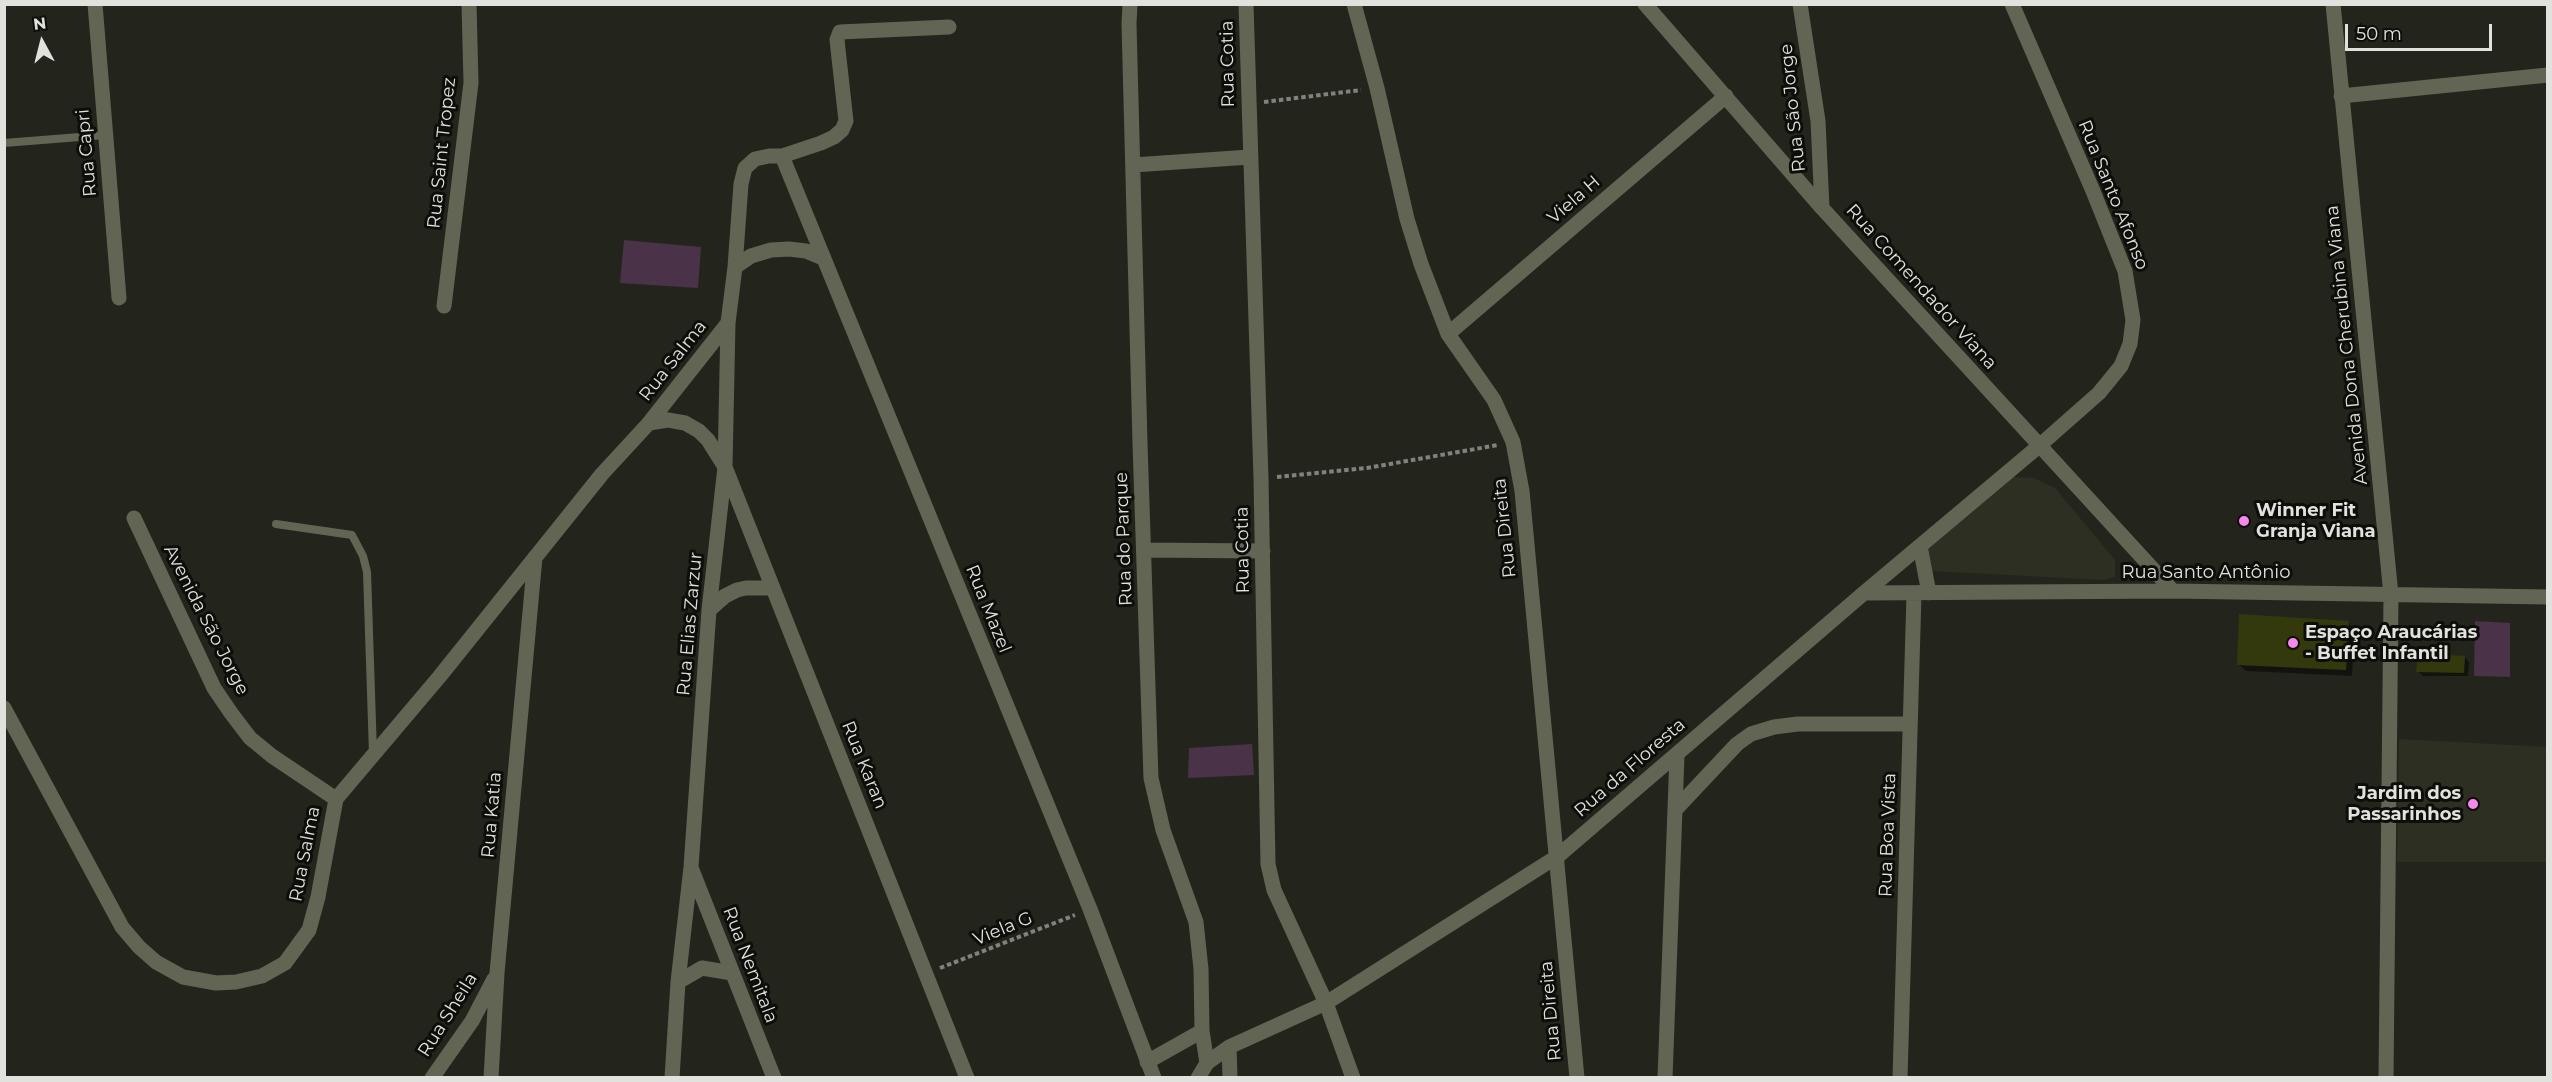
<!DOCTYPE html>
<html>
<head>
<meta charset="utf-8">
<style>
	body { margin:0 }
	#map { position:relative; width:2552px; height:1082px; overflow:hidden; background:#23251d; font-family:Montserrat,sans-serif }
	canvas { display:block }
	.frame { position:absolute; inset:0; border:6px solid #e1e2dd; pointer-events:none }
	.north { position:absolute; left:12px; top:12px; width:60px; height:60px; -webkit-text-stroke:4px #0d0d0a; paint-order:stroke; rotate:353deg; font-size:16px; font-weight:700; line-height:24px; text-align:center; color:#e1e2dd }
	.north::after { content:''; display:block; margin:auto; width:21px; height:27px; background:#e1e2dd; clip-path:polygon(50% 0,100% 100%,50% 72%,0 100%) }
	.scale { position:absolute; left:2345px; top:24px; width:147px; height:27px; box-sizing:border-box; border:3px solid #e1e2dd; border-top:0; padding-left:8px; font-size:18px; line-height:21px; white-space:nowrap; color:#e1e2dd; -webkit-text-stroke:4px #0d0d0a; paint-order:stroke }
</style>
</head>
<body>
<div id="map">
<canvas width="2552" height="1082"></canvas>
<div class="frame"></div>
<div class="north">N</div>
<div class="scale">50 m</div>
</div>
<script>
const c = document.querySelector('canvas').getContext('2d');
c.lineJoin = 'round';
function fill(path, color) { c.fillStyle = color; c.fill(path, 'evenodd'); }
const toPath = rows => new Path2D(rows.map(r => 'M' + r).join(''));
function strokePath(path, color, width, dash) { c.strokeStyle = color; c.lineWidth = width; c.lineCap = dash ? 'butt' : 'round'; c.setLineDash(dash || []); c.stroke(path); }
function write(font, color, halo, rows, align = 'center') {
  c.font = font + ' Montserrat,sans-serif'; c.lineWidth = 6; c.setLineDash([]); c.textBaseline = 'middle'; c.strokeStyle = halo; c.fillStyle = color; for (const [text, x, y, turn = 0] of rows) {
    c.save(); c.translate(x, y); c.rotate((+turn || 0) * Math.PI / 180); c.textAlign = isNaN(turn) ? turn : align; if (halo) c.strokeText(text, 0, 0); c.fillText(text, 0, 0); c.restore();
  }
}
fill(toPath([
	[2013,477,2034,478,2055,488,2115,560,2115,577,2104,580,1930,571,1927,551,1932,542],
	[2399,739,2547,747,2547,862,2397,862]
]), '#2c2f22');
fill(toPath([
	[624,240,701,247,698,288,620,283],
	[2475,621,2510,623,2510,677,2474,676],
	[1252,744,1254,775,1188,778,1189,748]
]), '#4a3248');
fill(toPath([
	[2348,622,2355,630,2352,676,2246,671,2238,664],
	[2465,657,2469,662,2468,676,2423,676,2418,671]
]), '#0007');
fill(toPath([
	[2239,614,2349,621,2346,670,2237,665],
	[2418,653,2465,656,2464,673,2416,672]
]), '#33390d');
strokePath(toPath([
	[1264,102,1361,90],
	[1277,477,1367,468,1498,445],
	[940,968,1075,915]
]), '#80827b', 4, [4.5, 3]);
strokePath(toPath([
	[4,143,105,135],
	[276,524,352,535,363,556,367,572,373,753]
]), '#626553', 8);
strokePath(toPath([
	[95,4,119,298],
	[1130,4,1129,24,1140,443,1151,778,1163,830,1196,922,1201,969,1202,1031,1207,1063],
	[1246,4,1261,479,1268,864,1274,890,1326,1003,1353,1078],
	[1354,4,1377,88,1407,219,1421,264,1448,334,1494,400,1513,442,1522,491,1577,1078],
	[1645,4,1822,208,2173,591],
	[1800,4,1818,121,1822,208],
	[2333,4,2391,595,2386,1078],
	[2341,96,2548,75],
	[782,156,1090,909,1154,1078],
	[1133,165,1250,157],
	[735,267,741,184,745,168,755,159,769,156,782,156,821,143,834,137,842,130,846,121,837,40,840,32,949,27],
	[444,306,471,83,469,4],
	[1448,334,1726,96],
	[649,423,668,420,685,423,699,431,708,440,725,467,967,1078],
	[134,518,214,688,231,713,250,738,272,756,336,799],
	[1920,546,1929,593],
	[1144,550,1263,551],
	[1864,593,2173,591,2548,597],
	[709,610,725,596,737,590,746,588,773,588],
	[4,708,122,927,139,947,156,962,183,977,216,983,236,982,262,976,285,963,309,930,318,897,336,799,440,676,602,474,649,423,728,323],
	[1675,810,1737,744,1751,734,1774,727,1798,724,1910,724],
	[692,870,774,1078],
	[678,982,702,968,732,973],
	[1229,1047,1230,1078],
	[1147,1062,1202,1031],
	[432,1078,472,1021,494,979],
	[491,1078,497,973,535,557],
	[672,1078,678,982,691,867,709,610,725,467,728,323,735,267,751,256,771,250,789,249,806,251,823,258],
	[1198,1078,1207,1063,1229,1047,1326,1003,1558,856,1864,593,2039,446,2099,393,2121,366,2130,344,2133,320,2125,271,2093,191,2012,4],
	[1665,1078,1677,755],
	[1900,1078,1914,594]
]), '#626553', 15);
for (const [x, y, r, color] of [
	[2244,521,6,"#f688ed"],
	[2293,643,6,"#f688ed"],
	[2473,804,6,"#f688ed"]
]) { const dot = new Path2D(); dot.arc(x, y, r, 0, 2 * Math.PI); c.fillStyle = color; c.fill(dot); strokePath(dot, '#0d0d0a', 2); }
write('18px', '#e1e2dd', '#0d0d0a', [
	["Rua Cotia",1228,64,-91],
	["Rua São Jorge",1793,108,-96],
	["Rua Capri",87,153,-95],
	["Rua Saint Tropez",442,153,-84],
	["Rua Santo Afonso",2113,195,68],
	["Viela H",1574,200,-41],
	["Rua Comendador Viana",1921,287,48],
	["Avenida Dona Cherubina Viana",2347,345,-96],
	["Rua Salma",673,361,-52],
	["Rua Direita",1505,528,-96],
	["Rua do Parque",1124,539,-92],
	["Rua Cotia",1243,550,-91],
	["Rua Santo Antônio",2206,573],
	["Rua Mazel",988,609,68],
	["Avenida São Jorge",206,620,63],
	["Rua Elias Zarzur",690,624,-85],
	["Rua Karan",864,765,68],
	["Rua da Floresta",1630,768,-41],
	["Rua Katia",492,815,-85],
	["Rua Boa Vista",1888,835,-88],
	["Rua Salma",305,854,-79],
	["Viela G",1003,929,-22],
	["Rua Nemitala",750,965,69],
	["Rua Direita",1551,1011,-95],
	["Rua Sheila",448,1015,-58]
]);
write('bold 18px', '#e1e2dd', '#0d0d0a', [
	["Winner Fit",2256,511],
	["Granja Viana",2256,532],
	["Espaço Araucárias",2305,633],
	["- Buffet Infantil",2305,654],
	["Jardim dos",2461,794,"right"],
	["Passarinhos",2461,815,"right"]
], 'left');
</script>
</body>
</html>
